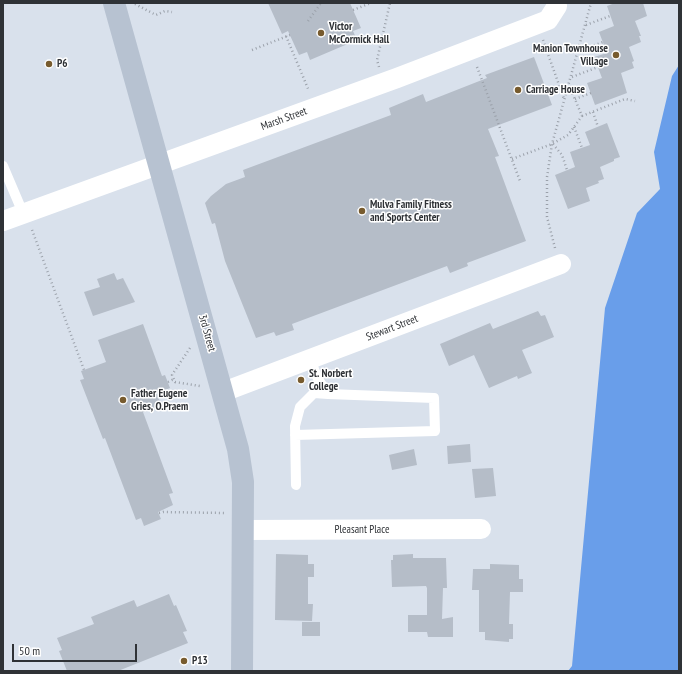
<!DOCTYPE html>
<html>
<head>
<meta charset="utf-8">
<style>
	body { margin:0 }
	#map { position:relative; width:682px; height:674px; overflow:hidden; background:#d9e1ec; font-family:"PT Sans Narrow",sans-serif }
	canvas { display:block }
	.frame { position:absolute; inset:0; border:4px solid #2f3236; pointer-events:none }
	.scale { position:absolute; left:12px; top:644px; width:125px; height:18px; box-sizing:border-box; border:2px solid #2f3236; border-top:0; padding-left:5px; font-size:12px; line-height:14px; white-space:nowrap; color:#2f3236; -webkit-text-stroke:3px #fff; paint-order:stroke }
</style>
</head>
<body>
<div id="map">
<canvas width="682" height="674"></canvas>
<div class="frame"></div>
<div class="scale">50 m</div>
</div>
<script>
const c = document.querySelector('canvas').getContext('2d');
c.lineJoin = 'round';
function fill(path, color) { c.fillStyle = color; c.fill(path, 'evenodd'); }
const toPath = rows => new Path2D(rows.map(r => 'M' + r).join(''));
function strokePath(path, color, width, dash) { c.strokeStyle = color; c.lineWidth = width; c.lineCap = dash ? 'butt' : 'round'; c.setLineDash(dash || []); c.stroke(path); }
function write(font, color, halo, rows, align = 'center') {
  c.font = font + ' "PT Sans Narrow",sans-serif'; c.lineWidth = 3; c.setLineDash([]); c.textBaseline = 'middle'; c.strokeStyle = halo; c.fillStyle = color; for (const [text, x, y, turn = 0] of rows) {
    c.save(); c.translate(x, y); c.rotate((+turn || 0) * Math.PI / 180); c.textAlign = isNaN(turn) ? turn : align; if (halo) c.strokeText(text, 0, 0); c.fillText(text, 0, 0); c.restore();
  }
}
fill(toPath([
	[679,65,679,671,568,671,572,666,605,308,637,213,660,189,654,152,672,76]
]), '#699eea');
fill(toPath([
	[268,3,350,3,361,28,353,31,357,40,310,60,307,52,299,55,288,31,282,34],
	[615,3,643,3,647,16,635,21,641,36,639,36,641,42,629,47,634,61,632,62,634,68,621,73,627,93,595,105,587,83,602,78,594,57,607,53,599,32,614,26,607,6],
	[534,57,552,105,488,129,499,156,495,157,526,241,467,263,468,266,450,273,447,266,292,324,294,330,276,336,274,332,256,338,225,261,215,223,212,224,205,203,211,196,226,184,245,177,243,170,391,115,389,108,423,94,426,102,487,78,485,75],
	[607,123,620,157,614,159,614,161,600,167,604,179,598,181,599,183,586,188,590,201,568,209,555,175,575,167,570,152,590,145,585,132],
	[114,273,117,280,123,278,135,302,93,316,84,292,100,287,97,279],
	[538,311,541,316,545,315,554,337,522,350,532,373,518,379,517,376,489,388,474,355,449,366,440,344,490,323,493,329],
	[143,324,162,376,165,375,170,388,157,393,161,405,143,412,173,493,169,494,173,505,158,512,161,519,144,526,141,518,136,520,105,438,103,439,80,380,84,379,81,371,106,362,98,340],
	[470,444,471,462,448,464,447,446],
	[414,449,417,465,392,470,389,455],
	[493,468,496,496,475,498,472,469],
	[276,554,308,555,308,564,314,564,314,577,308,577,308,604,313,604,312,621,275,620],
	[413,554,413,558,446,558,447,588,443,588,442,619,453,617,453,637,428,637,427,632,408,632,408,615,427,615,427,588,426,586,392,587,391,560,393,560,393,555],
	[490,564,519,565,519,579,523,579,523,592,510,592,509,624,513,624,513,639,509,639,509,642,485,640,485,632,479,632,479,590,472,590,473,569,490,569],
	[169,594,174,606,176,605,187,631,183,632,188,643,118,671,67,671,59,651,62,650,57,638,94,624,91,617,134,600,137,607],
	[302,622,320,622,320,636,302,636]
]), '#b5bdc8');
strokePath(toPath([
	[135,4,156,15,165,11,172,12],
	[353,10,371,3],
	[308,21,321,3],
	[586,25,610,16],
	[286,36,309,91],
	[543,40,564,99],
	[252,50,290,35],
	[579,51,603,42],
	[379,67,377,60,390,3],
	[477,67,520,181],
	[572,77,598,67],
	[575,99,591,93],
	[593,112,598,127],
	[582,116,625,99,635,101],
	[574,127,582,148],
	[553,144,562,155,567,170],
	[512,159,552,144,568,135,582,116,569,85],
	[32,230,84,370],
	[555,248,547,217,547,177,552,144,591,3],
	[190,348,172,375,175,382,200,386],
	[168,382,174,379],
	[159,513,163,512,225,513]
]), '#9ba1aa', 2.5, [1, 3]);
strokePath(toPath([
	[3,166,23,213],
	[295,435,435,431,434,398,328,394,318,379,310,359],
	[296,485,295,426,300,407,314,393,328,394]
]), '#fff', 10);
strokePath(toPath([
	[3,221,397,78,548,20,557,6],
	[223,392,561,264],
	[244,530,481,529]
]), '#fff', 20);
strokePath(toPath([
	[114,3,238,449,243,482,242,671]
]), '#b7c2d1', 22);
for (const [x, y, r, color] of [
	[321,33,4,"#775b2e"],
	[616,55,4,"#775b2e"],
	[49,64,4,"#775b2e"],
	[518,90,4,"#775b2e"],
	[362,211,4,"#775b2e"],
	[301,380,4,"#775b2e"],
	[123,400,4,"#775b2e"],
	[184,661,4,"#775b2e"]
]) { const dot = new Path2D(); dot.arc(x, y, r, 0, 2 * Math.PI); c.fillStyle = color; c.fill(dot); strokePath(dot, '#fff', 1.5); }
write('bold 11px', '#2f3236', '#fff', [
	["Victor",329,27],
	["McCormick Hall",329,40],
	["Manion Townhouse",608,49,"right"],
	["Village",608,62,"right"],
	["P6",57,64],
	["Carriage House",526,90],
	["Mulva Family Fitness",370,205],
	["and Sports Center",370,218],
	["St. Norbert",309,374],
	["College",309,387],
	["Father Eugene",131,394],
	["Gries, O.Praem",131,407],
	["P13",192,661]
], 'left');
write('11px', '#2f3236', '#fff', [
	["Marsh Street",284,119,-20],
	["Stewart Street",392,328,-21],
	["3rd Street",207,333,74],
	["Pleasant Place",362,530]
]);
</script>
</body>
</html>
